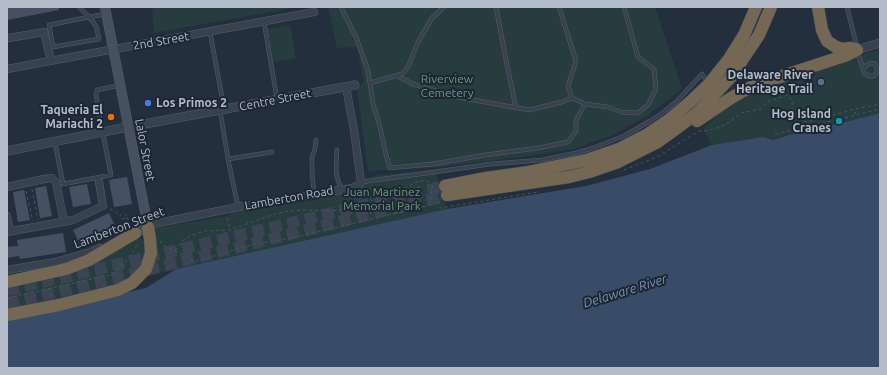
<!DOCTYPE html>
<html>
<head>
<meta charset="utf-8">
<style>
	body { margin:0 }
	#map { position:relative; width:887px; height:375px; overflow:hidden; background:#242f3e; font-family:Ubuntu,sans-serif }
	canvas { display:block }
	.frame { position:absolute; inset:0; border:8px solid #b4bcc9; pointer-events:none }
</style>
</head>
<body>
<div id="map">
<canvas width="887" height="375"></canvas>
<div class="frame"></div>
</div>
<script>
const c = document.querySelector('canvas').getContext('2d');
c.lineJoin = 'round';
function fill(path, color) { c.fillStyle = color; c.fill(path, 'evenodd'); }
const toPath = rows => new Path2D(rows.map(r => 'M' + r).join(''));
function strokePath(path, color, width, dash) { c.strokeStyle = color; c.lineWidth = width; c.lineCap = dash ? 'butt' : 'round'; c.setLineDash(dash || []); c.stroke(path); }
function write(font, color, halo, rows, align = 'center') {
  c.font = font + ' Ubuntu,sans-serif'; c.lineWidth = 4; c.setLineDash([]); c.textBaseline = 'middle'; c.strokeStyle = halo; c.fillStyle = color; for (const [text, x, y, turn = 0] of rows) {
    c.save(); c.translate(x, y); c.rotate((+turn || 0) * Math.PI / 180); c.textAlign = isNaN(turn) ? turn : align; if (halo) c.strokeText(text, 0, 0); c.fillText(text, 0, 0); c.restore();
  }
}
fill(toPath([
	[152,7,299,7,154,33],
	[328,7,655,7,682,89,647,116,613,135,573,149,528,156,441,167,368,171,357,89,364,82,357,47,337,48],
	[290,25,296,58,274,62,267,29],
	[880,49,880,113,818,129,772,139,763,137,712,145,703,128,722,111,744,98,760,90],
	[435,170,447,209,176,269,146,277,156,228,227,216,238,207,341,189,377,175],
	[135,239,141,239,146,243,147,248,142,267,125,285,7,310,7,284]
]), '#263c3f');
fill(toPath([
	[880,113,880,368,7,368,7,319,146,288,176,269,447,209,586,186,650,169,712,145,763,137,773,140,789,135,818,129]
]), '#394c67');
fill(toPath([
	[7,7,59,7,59,10,7,20],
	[127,177,132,204,114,207,109,180],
	[87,184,91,204,73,207,69,187],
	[46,186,52,216,40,218,35,188],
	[24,190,30,220,18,222,13,192],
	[109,213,117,230,81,247,73,230],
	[63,233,66,252,20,259,19,256,7,258,7,247,18,246,17,240]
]), '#455162');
strokePath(toPath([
	[7,290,65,277,445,186],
	[7,303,66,290,447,195]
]), '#3a4453', 12, [12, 6]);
const service = toPath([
	[79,7,89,17,106,14],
	[341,7,356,37,368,70,373,104,379,123,386,155,390,168,433,164,485,155,538,148,568,142,576,131,576,120,585,104,572,98,568,86,576,61,559,7],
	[496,7,507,65,516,108],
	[847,7,857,47],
	[89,17,96,26,99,39,53,47,49,25,89,17],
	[264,22,277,99],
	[210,32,224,108],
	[858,53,864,72,865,74,869,76,874,76,877,72,877,70,876,66,875,64,871,63,865,66,864,70],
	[397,76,413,84,457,97,529,110,562,102,572,98],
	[370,83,402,74,408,67,418,42,432,18,444,7],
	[585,104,608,107,621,112,638,113,648,105,656,89,654,69,638,57,624,7],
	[220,110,228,159,238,207],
	[55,142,63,184,111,175,104,139,100,120,96,94,97,90,120,85],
	[337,150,336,168,337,177,341,189],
	[228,159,272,152],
	[361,182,420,174,491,164,542,160,576,153,590,149,624,136,650,121,665,111,677,101,702,74,708,83],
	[314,194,312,171,312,157,315,149,316,140]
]);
const minor = toPath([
	[9,38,44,32,51,61],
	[7,69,314,12],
	[7,187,44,179,52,178,56,182,64,222],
	[7,216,10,231],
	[148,227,158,223,238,207,352,188,359,185,361,182,354,130,346,87],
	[7,232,73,220,103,206,99,182],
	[7,270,55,262,90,252,100,248]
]);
const tertiary = toPath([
	[857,50,880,43],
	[7,151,128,127,355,85]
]);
const secondary = toPath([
	[105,7,148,227,135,233]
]);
const motorway = toPath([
	[818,7,822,30,827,41,836,47,842,49,850,48,856,49],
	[697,121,731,98,743,91,758,84,847,55,857,50],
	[445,186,486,178,529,172,587,160,619,149,648,134,670,119,689,103,709,84,729,59,744,35,756,7],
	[447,195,569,177,589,172,618,162,656,143,677,128,697,113,731,77,759,35,771,7],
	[7,282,66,269,89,260,135,233],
	[7,315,59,305,118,290,132,283,146,269,151,253,150,239,148,227]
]);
strokePath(service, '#565f6c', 4.5);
strokePath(minor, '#565f6c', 8);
strokePath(tertiary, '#565f6c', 9);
strokePath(secondary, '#565f6c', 10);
strokePath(motorway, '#434c59', 13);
strokePath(toPath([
	[855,114,857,109],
	[775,134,832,121,880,109],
	[624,170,657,157,699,131,706,131,720,127,730,122,741,113,761,109,767,102,788,95,792,101,793,111,802,121,807,122,851,110,880,104],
	[32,189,38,220],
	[26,191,33,221],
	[354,196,355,198,358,200],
	'357 205a8 8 0 1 1 16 0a8 8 0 1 1-16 0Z',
	[369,198,375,193,375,189,373,186],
	[439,201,440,208,538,192],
	[372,203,393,197,400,193,412,184,416,182,422,181,429,182,435,189,438,194],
	[427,204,431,200,432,187],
	[110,209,119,214],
	[370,212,374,218],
	'120 216a3 3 0 1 1 6 0a3 3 0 1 1-6 0Z',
	[126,218,136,223],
	[227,218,230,229],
	[160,241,163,245,185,255,194,262,251,245,296,237,439,203],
	[175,250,181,244,182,241,190,236,204,231,230,230,272,215,289,211,306,210,331,211,358,207],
	[7,298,114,274,134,251,138,242]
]), '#44595c', 1, [3, 3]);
strokePath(service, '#38414e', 3.5);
strokePath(minor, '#38414e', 7);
strokePath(tertiary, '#38414e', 8);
strokePath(secondary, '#465061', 9);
strokePath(motorway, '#746855', 12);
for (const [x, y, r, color] of [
	[821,82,4,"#5c6f8a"],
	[148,103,4,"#3f7fe0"],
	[111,117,4,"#e8710a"],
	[839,121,4,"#0f9aa8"]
]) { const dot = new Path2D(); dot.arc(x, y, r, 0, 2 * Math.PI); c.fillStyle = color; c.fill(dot); strokePath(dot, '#1d2633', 1.5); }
write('12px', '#b4bcc9', '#1d2633', [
	["2nd Street",161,41,-10],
	["Centre Street",275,100,-11],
	["Lalor Street",145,150,79],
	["Lamberton Road",289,198,-10],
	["Lamberton Street",119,228,-21]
]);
write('bold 12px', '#b4bcc9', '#1d2633', [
	["Delaware River",813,75],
	["Heritage Trail",813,89],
	["Los Primos 2",156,103,"left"],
	["Taqueria El",103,110],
	["Mariachi 2",103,124],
	["Hog Island",831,114],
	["Cranes",831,128]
], 'right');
write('12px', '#6b9a76', '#1d2633', [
	["Riverview",447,79],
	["Cemetery",447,93],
	["Juan Martinez",382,192],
	["Memorial Park",382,206]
]);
write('italic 13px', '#7c92b1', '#1d2633', [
	["Delaware River",625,291,-17]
]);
</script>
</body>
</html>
